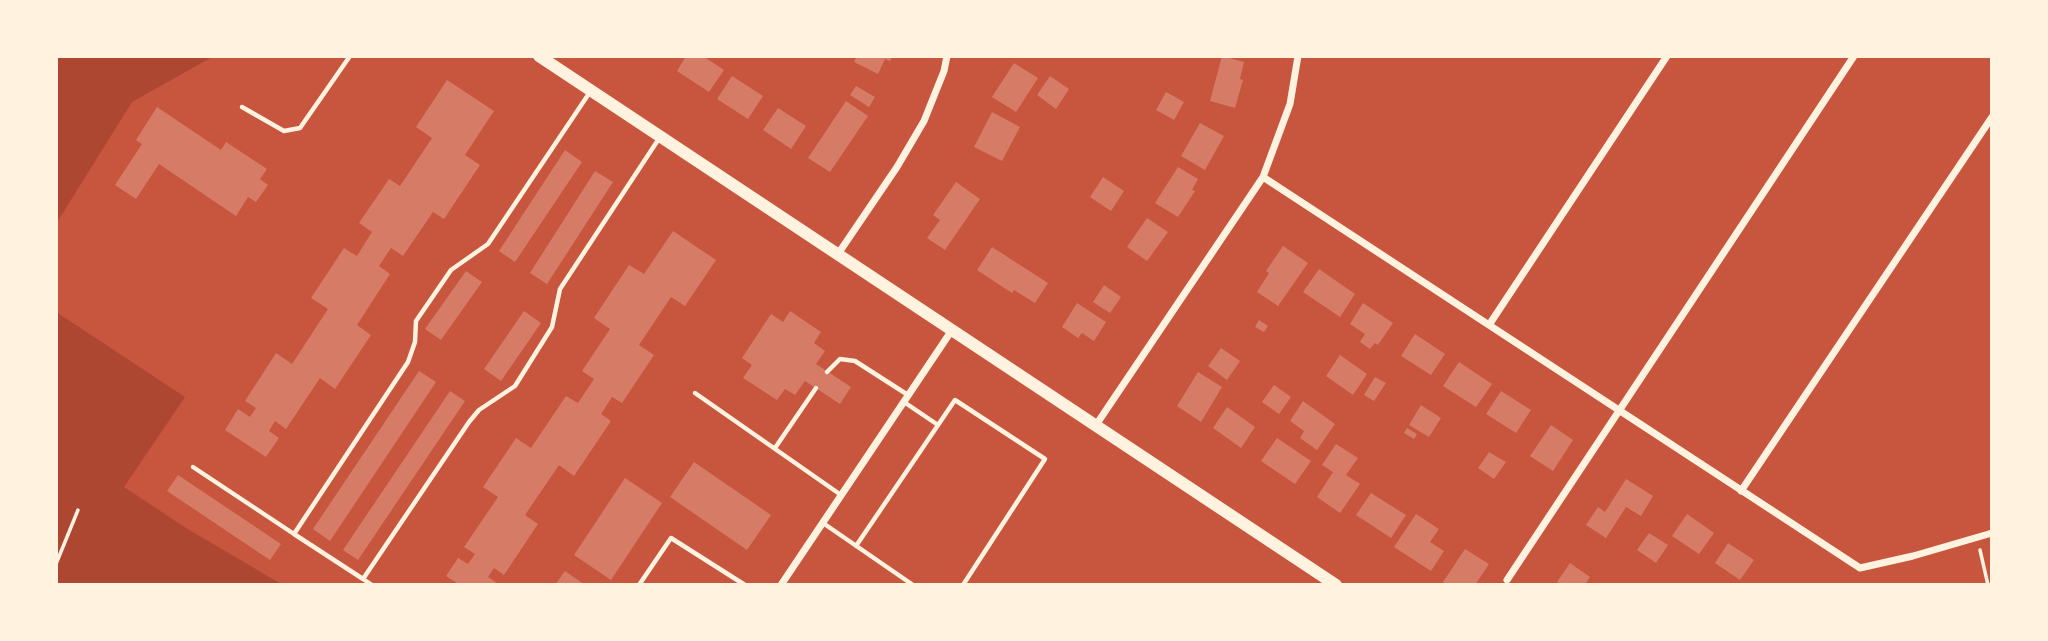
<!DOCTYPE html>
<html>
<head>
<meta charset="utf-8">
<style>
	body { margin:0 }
	#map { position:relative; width:2048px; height:641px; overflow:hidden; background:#c8553d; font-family:"Roboto Serif",serif }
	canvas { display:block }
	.frame { position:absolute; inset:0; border:58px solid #fff3e0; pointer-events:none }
</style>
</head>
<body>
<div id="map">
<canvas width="2048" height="641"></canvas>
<div class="frame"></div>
</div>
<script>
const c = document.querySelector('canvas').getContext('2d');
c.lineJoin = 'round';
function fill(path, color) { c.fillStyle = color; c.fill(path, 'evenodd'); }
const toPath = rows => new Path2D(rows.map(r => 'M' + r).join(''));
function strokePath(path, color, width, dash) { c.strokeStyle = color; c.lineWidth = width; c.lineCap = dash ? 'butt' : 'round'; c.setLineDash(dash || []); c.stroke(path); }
fill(toPath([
	[56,56,214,56,132,102,56,224],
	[56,312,185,397,124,487,186,528,283,585,56,585]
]), '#ae4732');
fill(toPath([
	[686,56,703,56,724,70,709,92,677,71],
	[857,56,893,56,890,61,885,59,878,74,854,62],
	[1222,56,1244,62,1240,79,1243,80,1235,108,1210,101],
	[1014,63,1038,78,1016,112,992,97],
	[732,76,763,96,748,119,717,99],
	[1050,76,1069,89,1056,109,1037,95],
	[447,80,494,111,465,155,480,165,444,219,433,212,403,256,391,248,379,266,390,274,357,325,371,335,335,389,320,378,286,429,275,421,269,431,279,438,266,457,225,430,238,409,250,417,256,408,245,401,276,353,292,364,328,309,311,298,344,248,357,256,372,232,359,223,389,179,400,186,432,138,416,127],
	[856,86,875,97,869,107,850,95],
	[1166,92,1184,102,1174,120,1156,110],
	[846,101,868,116,830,172,808,158],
	[157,107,221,150,226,142,267,169,260,179,268,185,256,202,248,197,236,216,159,164,136,199,115,185,142,144,136,140],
	[778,108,806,126,791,149,763,130],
	[992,112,1020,127,1002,161,974,147],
	[1200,123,1224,136,1205,170,1181,156],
	[565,150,582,162,515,262,499,251],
	[1178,167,1198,179,1192,190,1195,191,1178,217,1155,203],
	[595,171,613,182,547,284,530,273],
	[1103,177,1124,191,1111,211,1090,197],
	[956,182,980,199,945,250,927,238,940,220,933,215],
	[1147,218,1168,232,1147,261,1127,247],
	[673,231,716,260,685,306,671,297,639,345,654,355,622,403,612,397,601,414,611,421,574,476,559,465,525,515,538,524,504,575,494,568,488,577,500,585,460,585,446,576,458,558,468,564,475,554,464,547,498,497,483,487,516,438,531,448,566,396,578,403,594,379,582,371,610,329,594,318,629,265,644,274],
	[1283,246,1308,263,1278,306,1257,292,1269,273,1266,271],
	[992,247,1048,283,1035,303,1014,290,1012,293,977,270],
	[1319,269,1355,294,1340,317,1303,292],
	[466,271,482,282,441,340,425,329],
	[1104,285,1121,297,1110,313,1093,302],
	[1077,303,1106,322,1094,341,1082,333,1078,338,1062,327],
	[1363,303,1393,323,1378,345,1375,343,1370,349,1360,342,1365,334,1350,324],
	[524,311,541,323,501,381,484,369],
	[790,311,821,332,814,343,825,351,816,364,851,387,840,404,805,381,795,395,785,389,777,400,743,378,752,365,742,358,771,314,783,322],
	[1259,320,1268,326,1264,332,1255,327],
	[1415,334,1445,354,1431,375,1401,356],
	[1221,348,1240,361,1227,380,1208,366],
	[1340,355,1367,374,1353,395,1326,376],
	[1459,362,1492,384,1476,407,1443,386],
	[419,371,436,382,330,541,313,529],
	[1198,372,1222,387,1201,422,1177,406],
	[1375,377,1386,383,1374,401,1364,395],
	[1274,385,1291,397,1279,414,1262,402],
	[450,391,465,401,358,560,343,550],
	[1501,391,1531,410,1516,433,1486,414],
	[1303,401,1335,424,1317,450,1300,438,1304,431,1290,421],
	[1421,405,1441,418,1429,437,1409,425],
	[1227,407,1255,427,1241,448,1213,428],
	[1551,425,1573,440,1553,471,1530,456],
	[1407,428,1417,434,1414,439,1404,433],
	[1277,438,1311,461,1295,484,1261,461],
	[1336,444,1358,458,1346,475,1360,484,1340,513,1317,497,1333,472,1322,465],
	[1489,452,1506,462,1494,479,1478,468],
	[694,462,771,515,747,550,670,497],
	[178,475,281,544,270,560,167,491],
	[625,478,662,503,611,580,574,555],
	[1626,479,1653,496,1641,516,1626,507,1606,538,1586,525,1598,507,1605,512],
	[1371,493,1406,515,1391,538,1356,515],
	[1416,514,1439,529,1430,542,1444,551,1431,571,1394,547],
	[1687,514,1714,533,1699,554,1672,536],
	[1649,533,1668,545,1656,563,1637,550],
	[1728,543,1754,560,1740,580,1715,563],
	[1465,549,1489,564,1475,585,1447,585,1443,582],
	[1570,563,1590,577,1585,585,1561,585,1557,582],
	[565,571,585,585,555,585]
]), '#d67c66');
strokePath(toPath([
	[1980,550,1988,585],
	[56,564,78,510]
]), '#fff3e0', 3.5);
strokePath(toPath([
	[590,92,488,244,451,270,416,321,415,342,408,362,294,534,363,579,469,422,479,410,515,386,552,327,560,289,660,137],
	[242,107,284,131,300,128,350,56],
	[827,372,840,359,855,361,908,395],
	[695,393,841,495],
	[904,402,938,425],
	[775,448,816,388],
	[193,467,294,534],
	[823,523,913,585],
	[856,546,955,400,1045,459,963,585],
	[363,579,372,585],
	[639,585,671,538,745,585]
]), '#fff3e0', 4.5);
strokePath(toPath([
	[1263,177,1860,568,1913,556,1992,533],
	[838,254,897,167,924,121,944,71,947,56],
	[1489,325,1667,56],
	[1096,425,1263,177,1290,104,1298,56],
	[1741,491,1992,117],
	[1507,580,1854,56],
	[781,585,952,330]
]), '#fff3e0', 7);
strokePath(toPath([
	[539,56,1336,585]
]), '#fff3e0', 12);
</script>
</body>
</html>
